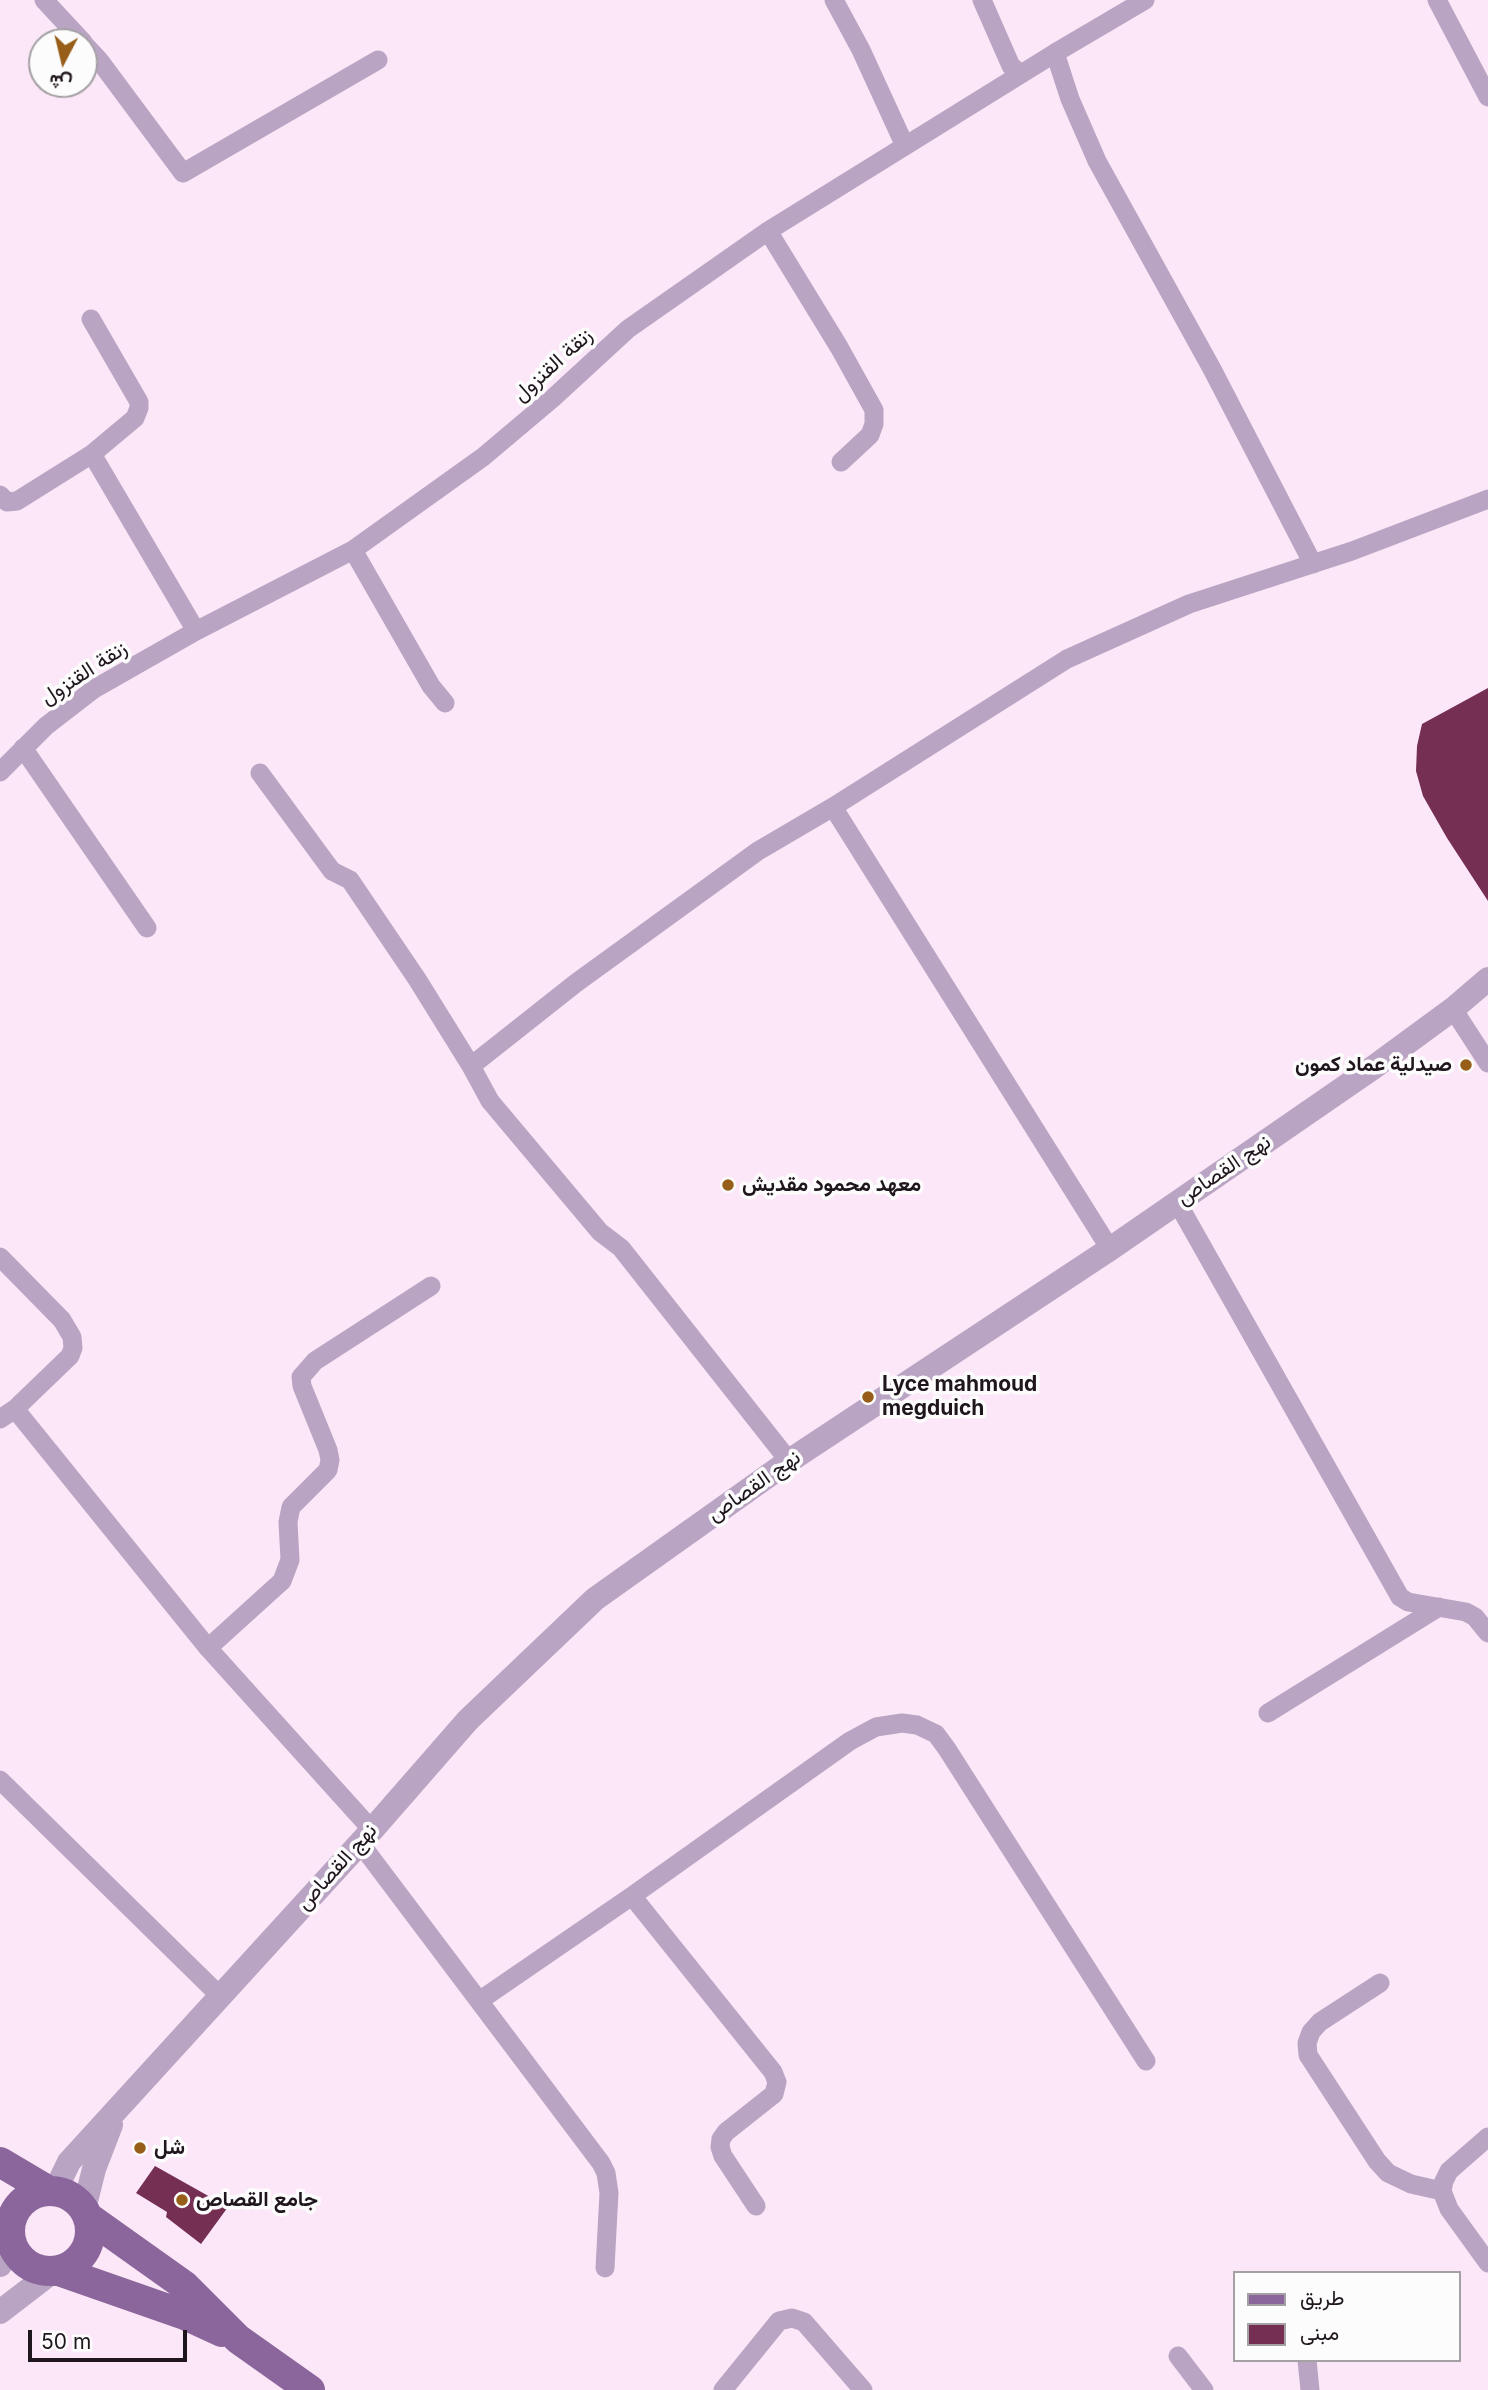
<!DOCTYPE html>
<html>
<head>
<meta charset="utf-8">
<style>
	body { margin:0 }
	#map { position:relative; width:1488px; height:2390px; overflow:hidden; background:#fce7f8; font-family:Inter,Vazirmatn,sans-serif }
	canvas { display:block }
	.legend { position:absolute; left:1233px; top:2271px; width:228px; height:91px; box-sizing:border-box; background:#fcfcfc; border:2px solid #a4a0a3; margin:0; padding:9px 12px; list-style:none; font-size:21px; color:#1f161d }
	.legend li { display:flex; align-items:center; gap:14px; height:35px }
	.legend b { width:35px; border:2px solid #a4a0a3 }
	.north { position:absolute; left:28px; top:28px; width:70px; height:70px; box-sizing:border-box; background:#fcfcfc; border:2px solid #a4a0a3; border-radius:50%; rotate:187deg; font-size:19px; font-weight:700; line-height:28px; text-align:center; color:#1f161d }
	.north::after { content:''; display:block; margin:auto; width:24px; height:32px; background:#965e19; clip-path:polygon(50% 0,100% 100%,50% 72%,0 100%) }
	.scale { position:absolute; left:28px; top:2330px; width:159px; height:32px; box-sizing:border-box; border:4px solid #1f161d; border-top:0; padding-left:9px; font-size:21px; line-height:24px; white-space:nowrap; color:#1f161d; -webkit-text-stroke:5px #fcfcfc; paint-order:stroke }
</style>
</head>
<body>
<div id="map">
<canvas width="1488" height="2390"></canvas>
<ul class="legend">
<li><b style="height:9px;background:#8b669c"></b>طريق</li>
<li><b style="height:19px;background:#752f52"></b>مبنى</li>
</ul>
<div class="north">ش</div>
<div class="scale">50 m</div>
</div>
<script>
const c = document.querySelector('canvas').getContext('2d');
c.lineJoin = 'round';
function fill(path, color) { c.fillStyle = color; c.fill(path, 'evenodd'); }
const toPath = rows => new Path2D(rows.map(r => 'M' + r).join(''));
function strokePath(path, color, width, dash) { c.strokeStyle = color; c.lineWidth = width; c.lineCap = dash ? 'butt' : 'round'; c.setLineDash(dash || []); c.stroke(path); }
function write(font, color, halo, rows, align = 'center') {
  c.font = font + ' Inter,Vazirmatn,sans-serif'; c.lineWidth = 7; c.setLineDash([]); c.textBaseline = 'middle'; c.strokeStyle = halo; c.fillStyle = color; for (const [text, x, y, turn = 0] of rows) {
    c.save(); c.translate(x, y); c.rotate((+turn || 0) * Math.PI / 180); c.textAlign = isNaN(turn) ? turn : align; if (halo) c.strokeText(text, 0, 0); c.fillText(text, 0, 0); c.restore();
  }
}
fill(toPath([
	[1488,688,1488,901,1447,838,1423,796,1416,771,1417,746,1422,724],
	[155,2166,228,2207,201,2244,166,2217,167,2212,136,2193]
]), '#752f52');
strokePath(toPath([
	[44,0,83,42],
	[834,0,861,50,905,146],
	[982,0,1011,66,1021,74],
	[1437,0,1488,97],
	[84,44,99,60,183,173,378,60],
	[1055,53,1070,99,1097,161,1212,369,1313,564],
	[768,231,839,347,874,410,874,424,870,435,841,462],
	[91,319,139,402,139,408,135,418,92,454,196,631],
	[0,495,7,502,17,501,92,454],
	[353,550,431,686,445,703],
	[23,748,147,928],
	[0,772,46,726,94,689,196,631,353,550,483,457,553,398,628,329,768,231,1055,53,1145,0],
	[260,773,332,871,350,880,417,979,471,1066,490,1101,600,1232,621,1248,789,1461],
	[833,807,1110,1249],
	[1453,1009,1488,1063],
	[471,1066,576,983,758,851,833,807,1067,659,1189,604,1352,551,1488,499],
	[1177,1202,1400,1597,1408,1602,1466,1612,1475,1617,1488,1633],
	[0,1257,62,1320,72,1337,73,1348,70,1356,15,1409,0,1419],
	[15,1409,208,1648,372,1830],
	[208,1648,282,1581,290,1560,288,1522,291,1507,328,1470,330,1460,328,1450,302,1386,301,1377,315,1361,431,1286],
	[1268,1713,1439,1607],
	[0,1780,220,1996],
	[360,1843,601,2163,606,2173,609,2193,605,2268],
	[632,1896,773,2072,777,2082,774,2094,726,2132,721,2139,720,2147,723,2156,756,2206],
	[1380,1983,1320,2022,1311,2032,1307,2043,1308,2055,1377,2161,1388,2173,1411,2184,1442,2191],
	[479,2001,632,1896,850,1741,876,1727,902,1723,917,1725,936,1734,947,1749,1146,2061],
	[1488,2137,1449,2171,1444,2181,1442,2191,1449,2209,1488,2263],
	[1178,2356,1204,2390],
	[1307,2360,1310,2390],
	[723,2390,779,2321,792,2318,804,2322,863,2390]
]), '#b9a5c3', 19);
strokePath(toPath([
	[55,2191,69,2162,372,1830,468,1720,595,1599,789,1461,1110,1249,1374,1067,1453,1009,1488,979],
	[84,2209,94,2169,111,2125],
	[0,2265,10,2238],
	[0,2312,52,2272]
]), '#b9a5c3', 24);
strokePath(toPath([
	[0,2162,49,2191],
	'10 2231a40 40 0 1 1 80 0a40 40 0 1 1-80 0Z',
	[88,2217,185,2286,238,2339,310,2390],
	[59,2271,185,2315,222,2332]
]), '#8b669c', 30);
for (const [x, y, r, color] of [
	[1466,1065,7,"#965e19"],
	[728,1185,7,"#965e19"],
	[868,1397,7,"#965e19"],
	[140,2148,7,"#965e19"],
	[182,2200,7,"#965e19"]
]) { const dot = new Path2D(); dot.arc(x, y, r, 0, 2 * Math.PI); c.fillStyle = color; c.fill(dot); strokePath(dot, '#fcfcfc', 2.5); }
write('21px', '#1f161d', '#fcfcfc', [
	["زنقة القنزول",553,365,-42],
	["زنقة القنزول",84,673,-33],
	["نهج القصاص",1224,1170,-34],
	["نهج القصاص",754,1486,-35],
	["نهج القصاص",337,1867,-48]
]);
write('bold 21px', '#1f161d', '#fcfcfc', [
	["صيدلية عماد كمون",1452,1065,"right"],
	["معهد محمود مقديش",742,1185],
	["Lyce mahmoud",882,1385],
	["megduich",882,1409],
	["شل",154,2148],
	["جامع القصاص",196,2200]
], 'left');
</script>
</body>
</html>
